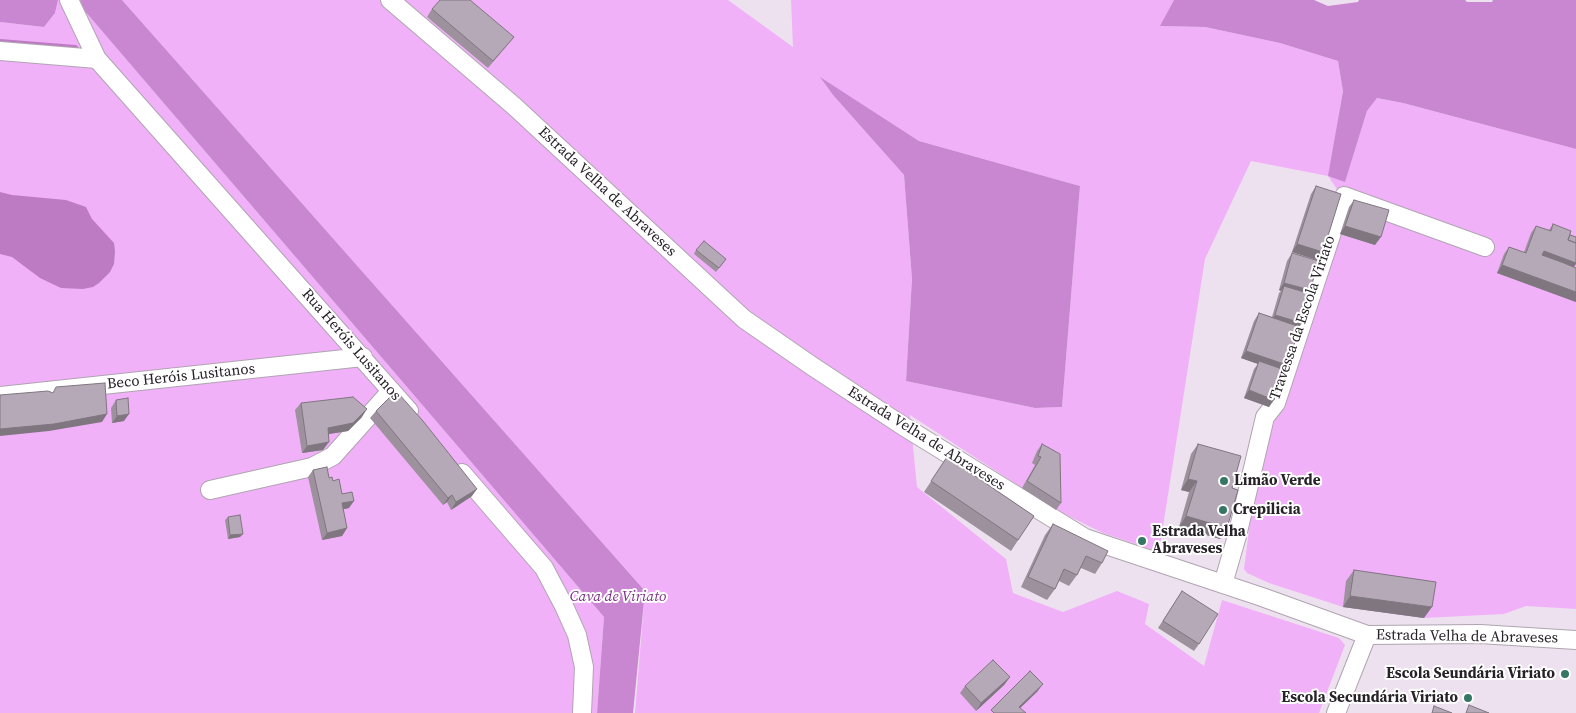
<!DOCTYPE html>
<html>
<head>
<meta charset="utf-8">
<style>
	body { margin:0 }
	canvas { display:block; background:#eee1ef }
</style>
</head>
<body>
<canvas width="1576" height="713"></canvas>
<script>
const c = document.querySelector('canvas').getContext('2d');
c.lineJoin = 'round';
function fill(path, color) { c.fillStyle = color; c.fill(path, 'evenodd'); }
const toPath = rows => new Path2D(rows.map(r => 'M' + r).join(''));
function strokePath(path, color, width, dash) { c.strokeStyle = color; c.lineWidth = width; c.lineCap = dash ? 'butt' : 'round'; c.setLineDash(dash || []); c.stroke(path); }
function write(font, color, halo, rows, align = 'center') {
  c.font = font + ' "Source Serif 4",serif'; c.lineWidth = 4; c.setLineDash([]); c.textBaseline = 'middle'; c.strokeStyle = halo; c.fillStyle = color; for (const [text, x, y, turn = 0] of rows) {
    c.save(); c.translate(x, y); c.rotate((+turn || 0) * Math.PI / 180); c.textAlign = isNaN(turn) ? turn : align; if (halo) c.strokeText(text, 0, 0); c.fillText(text, 0, 0); c.restore();
  }
}
fill(toPath([
	[58,0,80,0,84,10,604,617,597,713,0,713,0,22,44,27,55,13],
	[122,0,728,0,793,47,791,0,1174,0,1161,26,1205,27,1280,43,1338,61,1343,90,1329,176,1345,181,1367,111,1377,98,1403,103,1576,149,1576,609,1526,606,1504,614,1424,618,1343,607,1269,583,1247,573,1244,569,1250,522,1272,429,1328,258,1340,234,1375,245,1328,176,1251,161,1205,259,1159,552,1103,533,1056,510,910,415,917,487,1006,559,1013,593,1063,612,1117,591,1149,604,1145,624,1204,666,1222,600,1339,638,1345,645,1319,713,635,713,645,591],
	[821,78,919,141,1080,186,1062,407,1035,408,906,381,912,279,904,175,833,95]
]), '#f1b1f9');
fill(toPath([
	[0,0,58,0,55,13,44,27,0,22],
	[80,0,122,0,645,591,633,713,597,713,604,617,84,10],
	[1174,0,1314,0,1328,6,1358,2,1359,0,1465,0,1467,2,1492,2,1493,0,1576,0,1576,149,1403,103,1377,98,1367,111,1345,182,1328,176,1343,91,1338,61,1280,43,1205,27,1160,26],
	[820,77,919,141,1080,186,1062,407,1035,408,906,381,912,279,904,175,833,95]
]), '#c887d0');
fill(toPath([
	[0,192,12,195,66,200,86,207,92,219,114,243,115,251,114,264,110,272,99,283,93,287,83,289,61,288,40,278,12,257,0,254]
]), '#bc7bc3');
strokePath(toPath([
	[0,42,75,48]
]), '#bc7bc3', 6);
const minor = toPath([
	[69,0,97,59,409,411],
	[390,0,514,106,744,319,812,366,903,426,1085,538,1262,597,1367,635,1480,634,1576,640],
	[0,51,97,59],
	[0,396,363,357],
	[462,473,544,568,564,606,577,635,584,667,582,713],
	[210,490,312,467,333,456,391,391],
	[1223,584,1237,536,1265,417,1276,403,1344,196,1485,247],
	[1336,713,1367,635]
]);
strokePath(minor, '#b0a4b1', 20);
strokePath(minor, '#fff', 18);
fill(toPath([
	[432,9,514,37,488,68,427,17],
	[1316,186,1317,260,1292,252,1311,194],
	[1354,200,1375,245,1340,234,1349,207],
	[1553,224,1570,235,1574,267,1576,268,1576,302,1497,273,1504,254,1509,247,1524,252,1531,233,1536,226,1549,230],
	[696,250,726,259,716,272,694,254],
	[1292,253,1308,293,1302,323,1299,327,1287,365,1283,370,1269,407,1244,398,1254,369,1258,364,1241,358,1254,321,1259,313,1272,317,1279,293,1281,291,1279,290,1287,261],
	[116,400,124,421,112,423,111,408],
	[301,403,362,417,348,431,328,434,323,450,302,453,295,410],
	[376,411,472,496,451,510,447,502,443,505,370,418],
	[1042,444,1061,503,1056,510,1022,488,1035,465,1032,463,1037,451],
	[1198,444,1232,488,1220,539,1179,527,1189,492,1181,490,1191,454],
	[947,457,1034,516,1011,551,924,492],
	[313,470,333,481,342,494,349,508,343,509,347,528,342,536,322,540,308,477],
	[228,517,240,537,228,539,225,520],
	[1053,524,1102,563,1095,574,1081,568,1077,575,1069,586,1059,581,1055,589,1047,600,1021,587,1045,535],
	[1354,570,1424,618,1343,607,1346,581],
	[1182,591,1199,644,1194,651,1158,628],
	[1010,677,1004,685,976,711,960,693,965,686]
]), '#9d919d');
fill(toPath([
	[1345,226,1381,237,1375,245,1340,234],
	[1297,244,1323,252,1317,260,1292,252],
	[1544,251,1576,263,1576,264,1572,270,1538,259],
	[1502,265,1576,292,1576,302,1497,273],
	[1284,283,1310,290,1305,298,1284,286,1281,291,1279,290],
	[1275,315,1302,323,1296,330,1270,322],
	[1246,351,1287,365,1282,372,1259,361,1258,364,1241,358],
	[1249,390,1274,400,1269,407,1244,398],
	[367,409,362,417,348,431,323,435,328,428],
	[107,414,102,422,49,431,0,436,0,429],
	[129,414,124,421,112,423,117,416],
	[329,442,323,450,302,453,307,446],
	[1188,479,1197,481,1189,492,1181,490],
	[477,489,472,496,451,510,456,502],
	[452,495,447,502,443,505,448,498],
	[354,501,349,508,336,511,342,503],
	[1186,516,1227,528,1220,539,1179,527],
	[347,528,342,536,322,540,327,533],
	[243,534,240,537,228,539,230,535],
	[1350,596,1432,607,1424,618,1343,607],
	[1010,677,1004,685,976,711,981,703],
	[1043,684,1037,692,1015,713,1019,707]
]), '#7f7680');
const building = toPath([
	[440,0,470,0,514,37,493,61,432,9,440,0],
	[1316,186,1341,194,1323,252,1297,244,1316,186],
	[1354,200,1389,210,1381,237,1345,226,1354,200],
	[1553,224,1571,231,1568,240,1576,243,1576,263,1544,251,1542,255,1564,263,1576,268,1576,292,1502,265,1509,247,1526,253,1536,226,1551,231,1553,224],
	[1570,235,1576,237,1576,243,1568,240,1570,235],
	[704,241,726,259,719,268,696,250,704,241],
	[1292,253,1319,261,1310,290,1284,283,1292,253],
	[1284,286,1311,294,1302,323,1275,315,1284,286],
	[1259,313,1300,327,1287,365,1246,351,1259,313],
	[1259,361,1285,370,1274,400,1249,390,1259,361],
	[105,383,107,414,54,424,0,429,0,395,48,391,53,393,56,387,105,383],
	[398,393,423,421,477,489,456,502,452,495,448,498,376,411,392,395,398,393],
	[353,397,367,409,353,423,328,428,329,442,307,446,301,403,353,397],
	[128,398,129,414,117,416,116,400,128,398],
	[1042,444,1060,454,1061,503,1027,481,1041,457,1038,456,1042,444],
	[1198,444,1241,456,1232,488,1238,490,1227,528,1186,516,1197,481,1188,479,1198,444],
	[947,457,1034,516,1018,540,931,481,947,457],
	[327,467,329,478,332,477,333,481,339,479,342,494,352,492,354,501,342,503,347,528,327,533,313,470,327,467],
	[240,515,243,534,230,535,228,517,240,515],
	[1053,524,1108,551,1102,563,1086,556,1077,575,1064,569,1055,589,1028,577,1053,524],
	[1354,570,1436,582,1432,607,1350,596,1354,570],
	[1182,591,1218,614,1199,644,1163,621,1182,591],
	[993,660,1010,677,981,703,965,686,993,660],
	[1030,671,1043,684,1019,707,1026,713,994,713,991,710,1030,671],
	[1469,705,1489,713,1466,713,1469,705],
	[1434,706,1452,713,1432,713,1434,706]
]);
fill(building, '#b6a9b7');
strokePath(building, '#7f7680', 1);
for (const [x, y, r, color] of [
	[1224,481,5,"#367664"],
	[1223,510,5,"#367664"],
	[1142,541,5,"#367664"],
	[1565,674,5,"#367664"],
	[1468,698,5,"#367664"]
]) { const dot = new Path2D(); dot.arc(x, y, r, 0, 2 * Math.PI); c.fillStyle = color; c.fill(dot); strokePath(dot, '#fff', 2); }
write('15px', '#272227', '#fff', [
	["Estrada Velha de Abraveses",607,192,43],
	["Travessa da Escola Viriato",1303,318,-71],
	["Rua Heróis Lusitanos",351,345,49],
	["Beco Heróis Lusitanos",181,377,-6],
	["Estrada Velha de Abraveses",926,439,32],
	["Estrada Velha de Abraveses",1467,637,1]
]);
write('bold 15px', '#272227', '#fff', [
	["Limão Verde",1234,481],
	["Crepilicia",1233,510],
	["Estrada Velha",1152,532],
	["Abraveses",1152,549],
	["Escola Seundária Viriato",1555,674,"right"],
	["Escola Secundária Viriato",1458,698,"right"]
], 'left');
write('italic 15px', '#7d2f87', '#fff', [
	["Cava de Viriato",618,597]
]);
</script>
</body>
</html>
